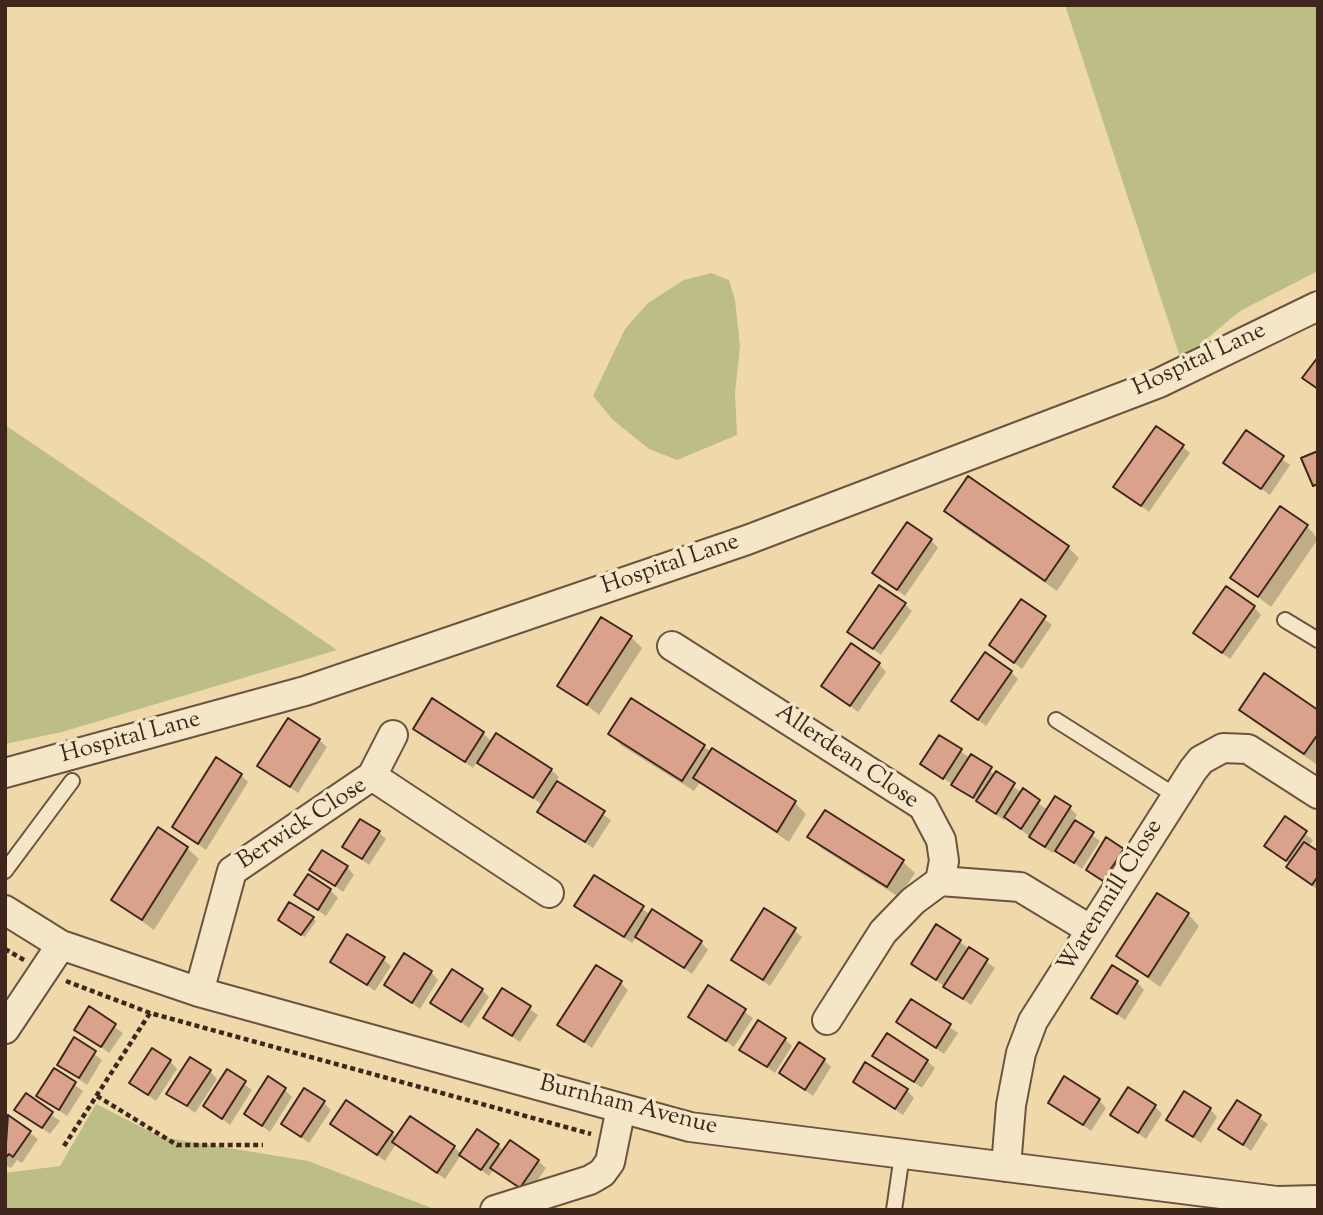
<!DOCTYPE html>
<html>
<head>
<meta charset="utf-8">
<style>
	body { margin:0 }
	#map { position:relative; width:1323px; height:1215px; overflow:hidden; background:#efd9ab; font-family:"Sorts Mill Goudy",serif }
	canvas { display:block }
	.frame { position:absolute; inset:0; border:7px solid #3f261c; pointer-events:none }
</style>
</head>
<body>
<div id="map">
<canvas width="1323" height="1215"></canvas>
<div class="frame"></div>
</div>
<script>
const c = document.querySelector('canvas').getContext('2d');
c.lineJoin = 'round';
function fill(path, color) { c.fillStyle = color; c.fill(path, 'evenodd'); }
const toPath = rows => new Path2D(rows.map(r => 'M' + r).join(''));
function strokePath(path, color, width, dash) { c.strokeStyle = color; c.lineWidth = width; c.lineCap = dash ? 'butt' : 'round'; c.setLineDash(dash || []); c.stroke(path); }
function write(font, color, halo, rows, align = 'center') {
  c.font = font + ' "Sorts Mill Goudy",serif'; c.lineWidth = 7; c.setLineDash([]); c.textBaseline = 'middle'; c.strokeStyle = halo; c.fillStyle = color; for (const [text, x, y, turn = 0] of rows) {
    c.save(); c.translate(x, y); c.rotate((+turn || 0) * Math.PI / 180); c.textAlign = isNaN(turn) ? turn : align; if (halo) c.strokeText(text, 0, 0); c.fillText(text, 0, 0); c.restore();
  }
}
fill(toPath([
	[1065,5,1318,5,1318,271,1240,311,1181,360],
	[711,273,729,280,735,300,740,346,735,393,737,435,677,460,649,449,613,420,593,396,625,329,648,303,684,280],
	[5,425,337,650,62,732,5,744],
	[96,1104,161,1137,308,1161,437,1210,5,1210,5,1173,60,1166]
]), '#bcbe86');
fill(toPath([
	[1246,433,1290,465,1270,495,1226,463],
	[1182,446,1190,453,1149,512,1115,487],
	[946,511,1068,547,1079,558,1057,591,958,523],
	[1307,526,1318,539,1271,607,1233,577],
	[931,540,938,548,905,596,874,573],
	[1021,601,1052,625,1022,669,991,645],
	[905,604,912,611,881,655,850,631],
	[1254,607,1261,615,1230,659,1196,633],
	[631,637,642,648,599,715,560,685],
	[879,664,886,672,858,712,824,686],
	[1011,672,1018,679,986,726,953,701],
	[1242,709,1318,712,1316,764,1253,721],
	[415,729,483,733,492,742,551,770,559,777,555,782,611,820,593,848,547,819,539,812,543,805,478,761,473,768],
	[610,734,704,747,795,803,806,814,789,842,700,782,694,791,622,746],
	[319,740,327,747,298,793,259,766],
	[960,751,1048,810,1070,808,1077,815,1073,821,1100,841,1082,869,1056,849,1053,853,1038,844,1006,817,1004,820,923,764],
	[241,775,248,782,206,850,174,827],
	[825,812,903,862,915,873,899,897,821,848,810,836],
	[1285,818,1313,840,1308,847,1318,854,1318,890,1296,875,1288,867,1290,864,1266,845],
	[378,832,386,839,369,865,344,846],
	[187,848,199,859,154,930,113,900],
	[1123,850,1130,857,1111,887,1088,870],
	[347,867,354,875,343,892,312,869],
	[595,877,651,915,701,942,708,950,692,974,637,936,632,943,584,913,577,905],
	[330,890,338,898,326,916,296,895],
	[1188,914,1199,926,1160,987,1118,956],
	[312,918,316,921,305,937,283,923],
	[794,930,802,937,770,986,733,960],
	[960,942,995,968,971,1005,913,964],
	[383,959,391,966,375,991,332,961],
	[431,972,438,980,420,1009,386,985],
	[1137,982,1144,990,1125,1020,1093,998],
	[621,983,628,990,592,1048,559,1025],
	[709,987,753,1018,734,1047,690,1016],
	[482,990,489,997,469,1028,433,1002],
	[503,990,538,1015,520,1042,486,1018],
	[912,1001,958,1033,944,1054,898,1022],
	[89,1009,123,1033,109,1053,76,1029],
	[785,1039,792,1046,775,1073,741,1049],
	[75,1040,102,1060,87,1085,59,1064],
	[874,1055,927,1061,935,1068,922,1088],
	[824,1060,831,1067,813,1096,781,1073],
	[170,1061,177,1069,156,1101,132,1083],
	[55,1070,83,1091,67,1116,39,1095],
	[210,1071,217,1079,195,1113,169,1093],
	[228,1072,252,1090,230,1125,206,1106],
	[855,1082,907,1090,914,1098,903,1115],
	[285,1090,292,1097,270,1132,246,1114],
	[26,1096,60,1121,50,1134,17,1109],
	[1099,1100,1106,1108,1091,1131,1050,1102],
	[1237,1102,1268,1124,1251,1151,1220,1129],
	[324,1103,331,1110,309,1143,283,1124],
	[1155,1106,1162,1114,1146,1139,1112,1115],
	[1210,1109,1217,1117,1201,1143,1168,1120],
	[8,1117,38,1139,22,1163,17,1160,11,1168,5,1165,5,1121],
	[332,1123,392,1133,397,1139,454,1147,462,1155,498,1145,504,1151,538,1161,546,1168,528,1194,494,1169,489,1176,461,1155,445,1179,396,1144,385,1161]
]), '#0003');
const building = toPath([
	[1318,357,1318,389,1302,378,1318,357],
	[1156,426,1184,445,1141,506,1113,487,1156,426],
	[1246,430,1284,456,1261,489,1223,463,1246,430],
	[1318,451,1318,484,1313,486,1301,458,1318,451],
	[968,476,1069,546,1045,581,944,511,968,476],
	[1280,506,1308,525,1258,597,1230,578,1280,506],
	[907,522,932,539,897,590,872,573,907,522],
	[879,585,906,603,873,649,847,632,879,585],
	[1226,586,1255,606,1222,653,1193,633,1226,586],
	[1021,599,1046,616,1014,663,989,645,1021,599],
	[601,617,632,636,587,705,557,686,601,617],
	[851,643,880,663,850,706,821,686,851,643],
	[985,652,1012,671,978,720,951,701,985,652],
	[1264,673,1318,710,1318,734,1304,754,1239,710,1264,673],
	[432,698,484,732,465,762,413,729,432,698],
	[631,698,705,745,682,781,608,734,631,698],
	[288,718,320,739,290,787,257,766,288,718],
	[496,733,552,769,533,798,477,763,496,733],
	[939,735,962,749,943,779,920,764,939,735],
	[712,748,796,801,777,832,693,778,712,748],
	[971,754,992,767,973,798,951,785,971,754],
	[216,757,242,774,198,844,172,827,216,757],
	[996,771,1015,783,996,814,976,801,996,771],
	[557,781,605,811,585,842,537,812,557,781],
	[1023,788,1040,800,1021,829,1004,817,1023,788],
	[1055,796,1071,806,1045,847,1029,837,1055,796],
	[825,810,904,860,887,887,807,837,825,810],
	[1285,816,1307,831,1286,861,1264,846,1285,816],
	[360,819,380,831,362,859,342,847,360,819],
	[1075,820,1094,832,1074,863,1055,851,1075,820],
	[158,827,188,847,142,920,111,900,158,827],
	[1106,837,1124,849,1103,881,1086,870,1106,837],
	[1304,842,1318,851,1318,876,1312,885,1286,867,1304,842],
	[322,850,348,866,335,886,309,870,322,850],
	[308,874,331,889,318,910,294,895,308,874],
	[594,875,644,906,624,937,574,906,594,875],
	[1157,893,1189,913,1148,977,1116,956,1157,893],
	[289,902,314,917,301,935,278,920,289,902],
	[764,908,796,928,763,980,731,960,764,908],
	[652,909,702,941,684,968,635,937,652,909],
	[936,924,961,940,936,980,911,964,936,924],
	[347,934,385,957,367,985,330,962,347,934],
	[969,947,988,959,963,999,943,987,969,947],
	[404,953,432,971,412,1003,384,985,404,953],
	[596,965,622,981,584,1042,557,1025,596,965],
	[1112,965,1138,981,1117,1014,1091,998,1112,965],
	[452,969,483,989,461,1022,430,1003,452,969],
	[708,985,746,1009,726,1041,688,1017,708,985],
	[502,988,531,1006,512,1036,483,1018,502,988],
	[911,999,951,1024,936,1048,896,1022,911,999],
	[89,1006,116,1024,101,1047,74,1030,89,1006],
	[758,1020,786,1038,767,1067,739,1050,758,1020],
	[887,1033,928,1060,914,1082,872,1056,887,1033],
	[74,1037,96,1051,79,1078,57,1065,74,1037],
	[799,1042,825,1059,805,1090,779,1073,799,1042],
	[152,1048,171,1060,148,1095,129,1083,152,1048],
	[190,1057,211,1070,187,1106,166,1094,190,1057],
	[865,1062,908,1089,895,1109,853,1082,865,1062],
	[54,1068,76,1082,59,1110,36,1096,54,1068],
	[227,1069,246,1081,222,1119,203,1106,227,1069],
	[268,1076,286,1088,262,1126,244,1114,268,1076],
	[1064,1076,1100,1099,1083,1125,1048,1103,1064,1076],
	[1128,1087,1156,1105,1138,1133,1110,1115,1128,1087],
	[304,1088,325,1101,301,1137,281,1124,304,1088],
	[1184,1091,1211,1108,1193,1137,1166,1120,1184,1091],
	[26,1093,53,1112,42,1128,14,1110,26,1093],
	[346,1100,393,1132,377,1155,330,1124,346,1100],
	[1237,1100,1261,1115,1243,1145,1218,1129,1237,1100],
	[8,1115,31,1131,13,1157,9,1154,5,1158,8,1115],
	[410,1116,455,1146,437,1173,392,1142,410,1116],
	[477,1129,499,1144,481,1170,459,1155,477,1129],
	[510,1140,539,1160,520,1188,490,1168,510,1140]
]);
fill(building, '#dba28b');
strokePath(building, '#3f261c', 2);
const lane = toPath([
	[1285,620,1318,640],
	[1056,720,1176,796],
	[5,871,72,781],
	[894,1210,902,1155]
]);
const street = toPath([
	[672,646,923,806,941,840,944,861,940,881,1020,887,1091,930],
	[5,773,305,691,747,540,1159,383,1318,306],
	[372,776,393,735],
	[5,910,61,945,199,992,690,1127,1277,1201,1318,1200],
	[199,992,232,871,372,776,549,893],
	[827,1020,883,932,913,901,940,881],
	[5,1029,61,945],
	[1006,1167,1011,1105,1021,1053,1033,1021,1193,770,1201,760,1223,748,1248,749,1318,794],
	[495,1210,590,1180,602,1173,610,1162,621,1108]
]);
strokePath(lane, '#6b5340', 18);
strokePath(street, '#6b5340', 32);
strokePath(toPath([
	[5,949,24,960],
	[66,981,150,1013,591,1134],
	[97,1096,177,1145,263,1145],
	[64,1146,150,1013]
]), '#3f261c', 4.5, [5, 3.5]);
strokePath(lane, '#f5e6c8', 14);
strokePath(street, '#f5e6c8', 28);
write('24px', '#3f261c', '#f5e6c8', [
	["Hospital Lane",1200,361,-25],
	["Hospital Lane",671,566,-19],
	["Hospital Lane",131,739,-15],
	["Allerdean Close",846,758,34],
	["Berwick Close",303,825,-33],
	["Warenmill Close",1112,897,-58],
	["Burnham Avenue",628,1107,14]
]);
</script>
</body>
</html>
